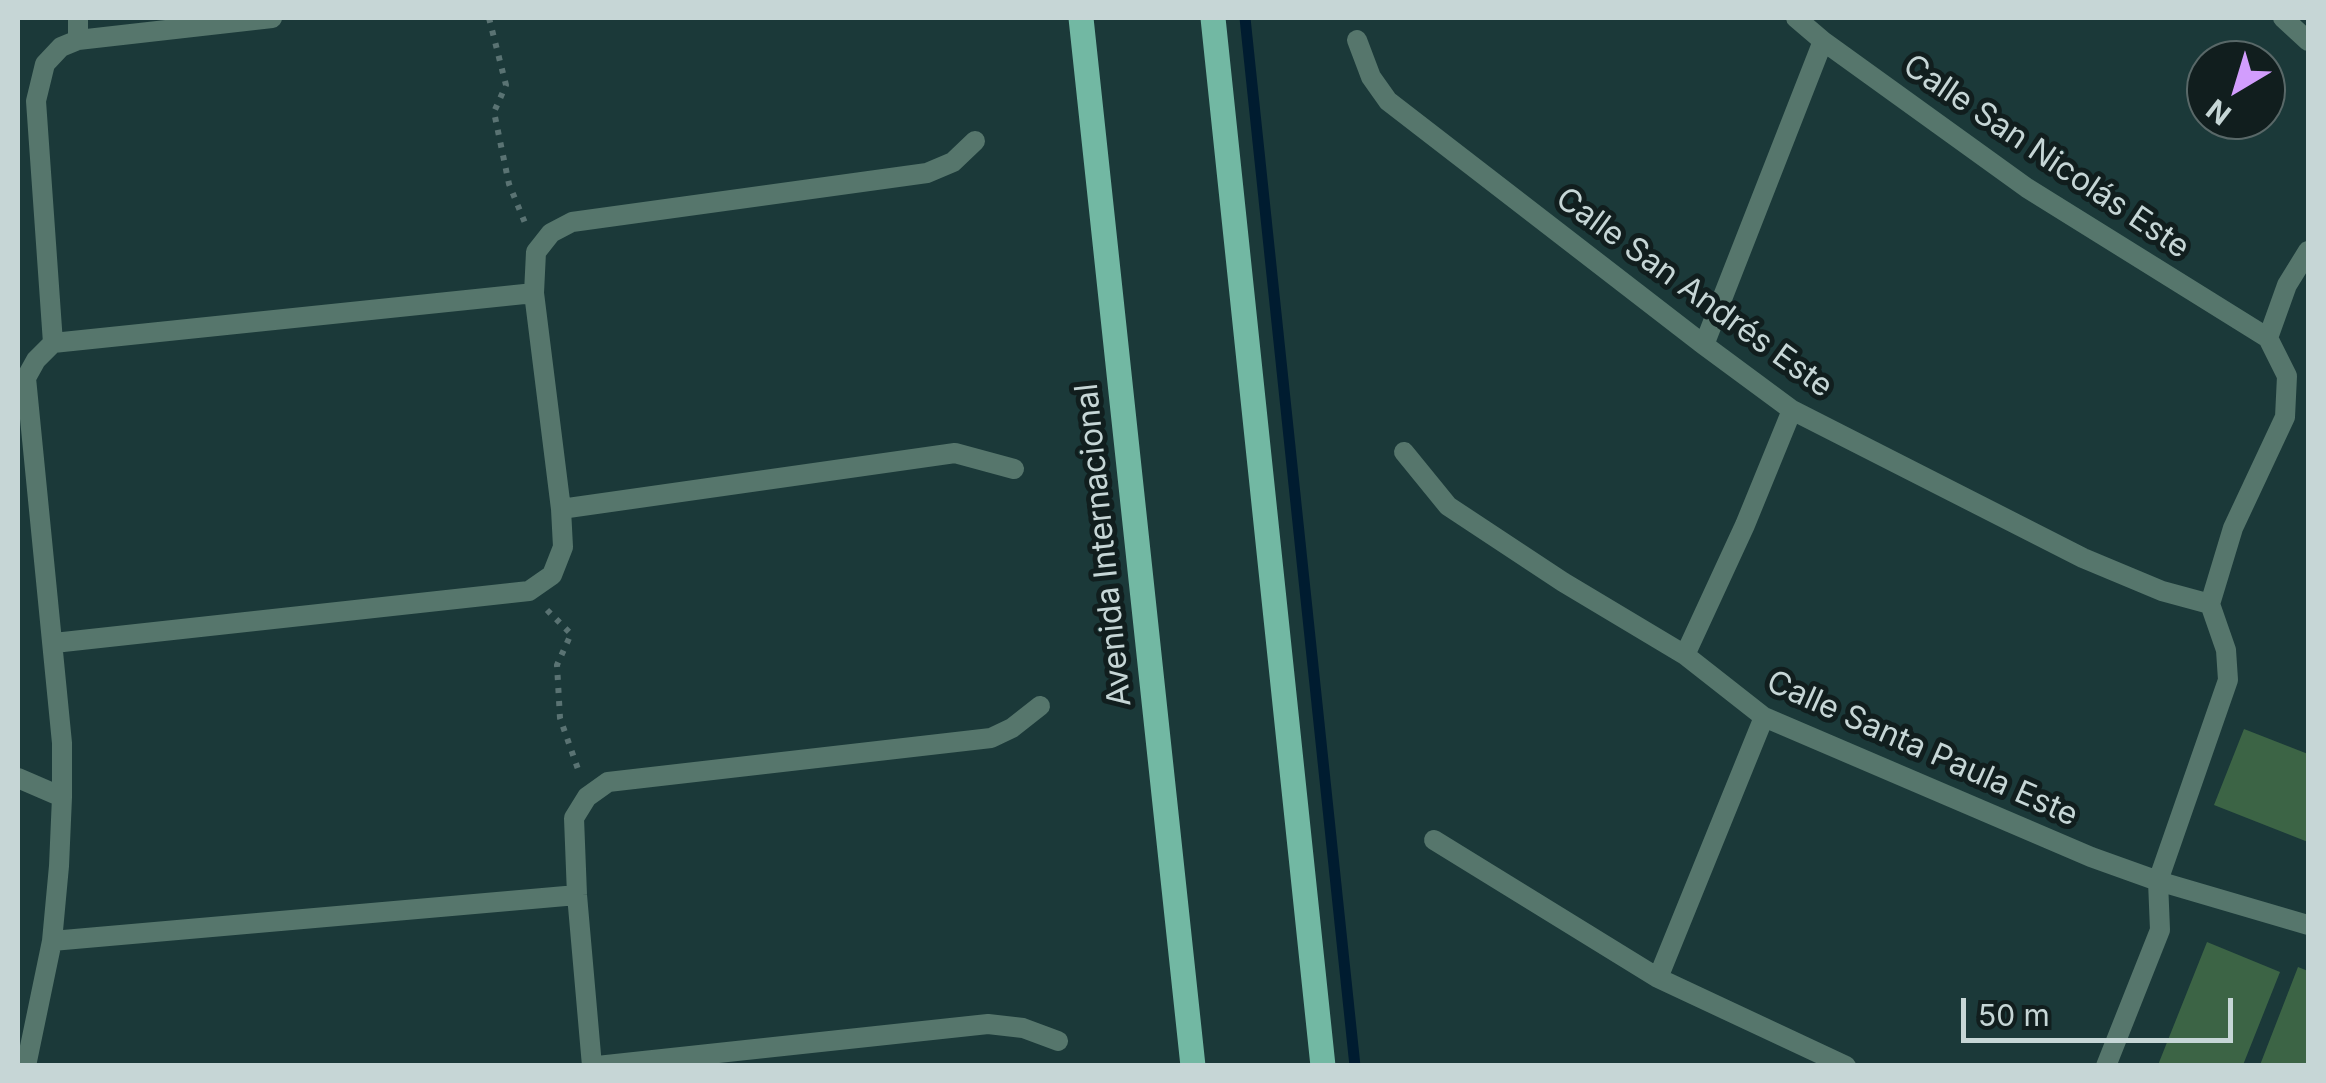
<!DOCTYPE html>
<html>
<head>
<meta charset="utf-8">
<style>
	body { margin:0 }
	#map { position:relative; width:2326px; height:1083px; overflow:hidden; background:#1b3939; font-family:Inter,sans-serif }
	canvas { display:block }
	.frame { position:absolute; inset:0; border:20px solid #c6d6d6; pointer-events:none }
	.north { position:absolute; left:2186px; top:40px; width:100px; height:100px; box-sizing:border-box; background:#111e1e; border:2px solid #596868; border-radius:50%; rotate:218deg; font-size:28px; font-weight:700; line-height:40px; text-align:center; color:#c6d6d6 }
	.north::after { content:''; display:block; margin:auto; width:35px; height:45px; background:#d29dfd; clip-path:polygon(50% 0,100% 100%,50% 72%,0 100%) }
	.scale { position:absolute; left:1961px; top:998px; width:272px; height:45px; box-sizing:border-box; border:5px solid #c6d6d6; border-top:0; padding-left:12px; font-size:30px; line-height:35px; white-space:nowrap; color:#c6d6d6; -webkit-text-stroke:8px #111e1e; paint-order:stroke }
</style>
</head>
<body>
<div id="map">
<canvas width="2326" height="1083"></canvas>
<div class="frame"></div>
<div class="north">N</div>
<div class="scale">50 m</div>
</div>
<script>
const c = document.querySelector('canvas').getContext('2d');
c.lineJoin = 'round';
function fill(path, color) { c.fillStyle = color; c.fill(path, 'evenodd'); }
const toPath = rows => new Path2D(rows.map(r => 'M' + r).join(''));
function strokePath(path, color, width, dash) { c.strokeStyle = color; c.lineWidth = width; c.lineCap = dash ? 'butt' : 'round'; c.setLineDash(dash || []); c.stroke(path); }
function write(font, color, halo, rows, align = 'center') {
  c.font = font + ' Inter,sans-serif'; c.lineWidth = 10; c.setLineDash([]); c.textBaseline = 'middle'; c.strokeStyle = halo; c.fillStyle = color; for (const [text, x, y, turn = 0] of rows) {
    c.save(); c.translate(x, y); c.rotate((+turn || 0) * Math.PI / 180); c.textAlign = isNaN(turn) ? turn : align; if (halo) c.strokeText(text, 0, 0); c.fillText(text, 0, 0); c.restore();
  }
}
fill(toPath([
	[2244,729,2308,754,2308,842,2214,805],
	[2207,942,2280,972,2243,1065,2158,1065],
	[2298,967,2308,971,2308,1065,2260,1065]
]), '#3c6445');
strokePath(toPath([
	[1245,18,1355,1066]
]), '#001c30', 11);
strokePath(toPath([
	[489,18,506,85,494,112,509,184,525,223],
	[547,610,571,634,557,665,560,718,579,772]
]), '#5a7373', 6, [5, 8]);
strokePath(toPath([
	[78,18,78,40],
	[1796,18,1823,41,2027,188,2268,338],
	[2283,18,2308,41],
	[1357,40,1371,77,1388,101,1704,345,1792,410,2083,558,2162,591,2210,604],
	[53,343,36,101,45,64,61,47,78,40,272,18],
	[1704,345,1823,41],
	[1404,452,1448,506,1563,582,1685,655,1764,717,2091,857,2158,881,2308,925],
	[561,509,955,453,1014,469],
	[54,643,529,591,552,575,563,547,561,509,534,293,536,252,551,233,572,222,927,173,953,162,975,141],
	[1685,655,1745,525,1792,410],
	[18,778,62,797],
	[1434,840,1658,978,1846,1066],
	[52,941,577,895],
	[1658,978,1764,717],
	[26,1066,52,941,59,866,62,797,62,743,26,378,36,360,53,343,534,293],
	[592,1066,577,895,574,818,587,797,608,782,991,738,1012,728,1040,706],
	[597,1066,988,1024,1023,1028,1058,1041],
	[2106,1066,2160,930,2158,881,2228,680,2226,650,2210,604,2233,528,2285,417,2287,376,2268,338,2287,285,2308,251]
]), '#56766c', 20);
strokePath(toPath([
	[1081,18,1193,1066],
	[1213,18,1323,1066]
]), '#72b8a3', 25);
write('32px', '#c6d6d6', '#111e1e', [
	["Calle San Nicolás Este",2046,157,34],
	["Calle San Andrés Este",1694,293,36],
	["Avenida Internacional",1104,545,-96],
	["Calle Santa Paula Este",1922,749,24]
]);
</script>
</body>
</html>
